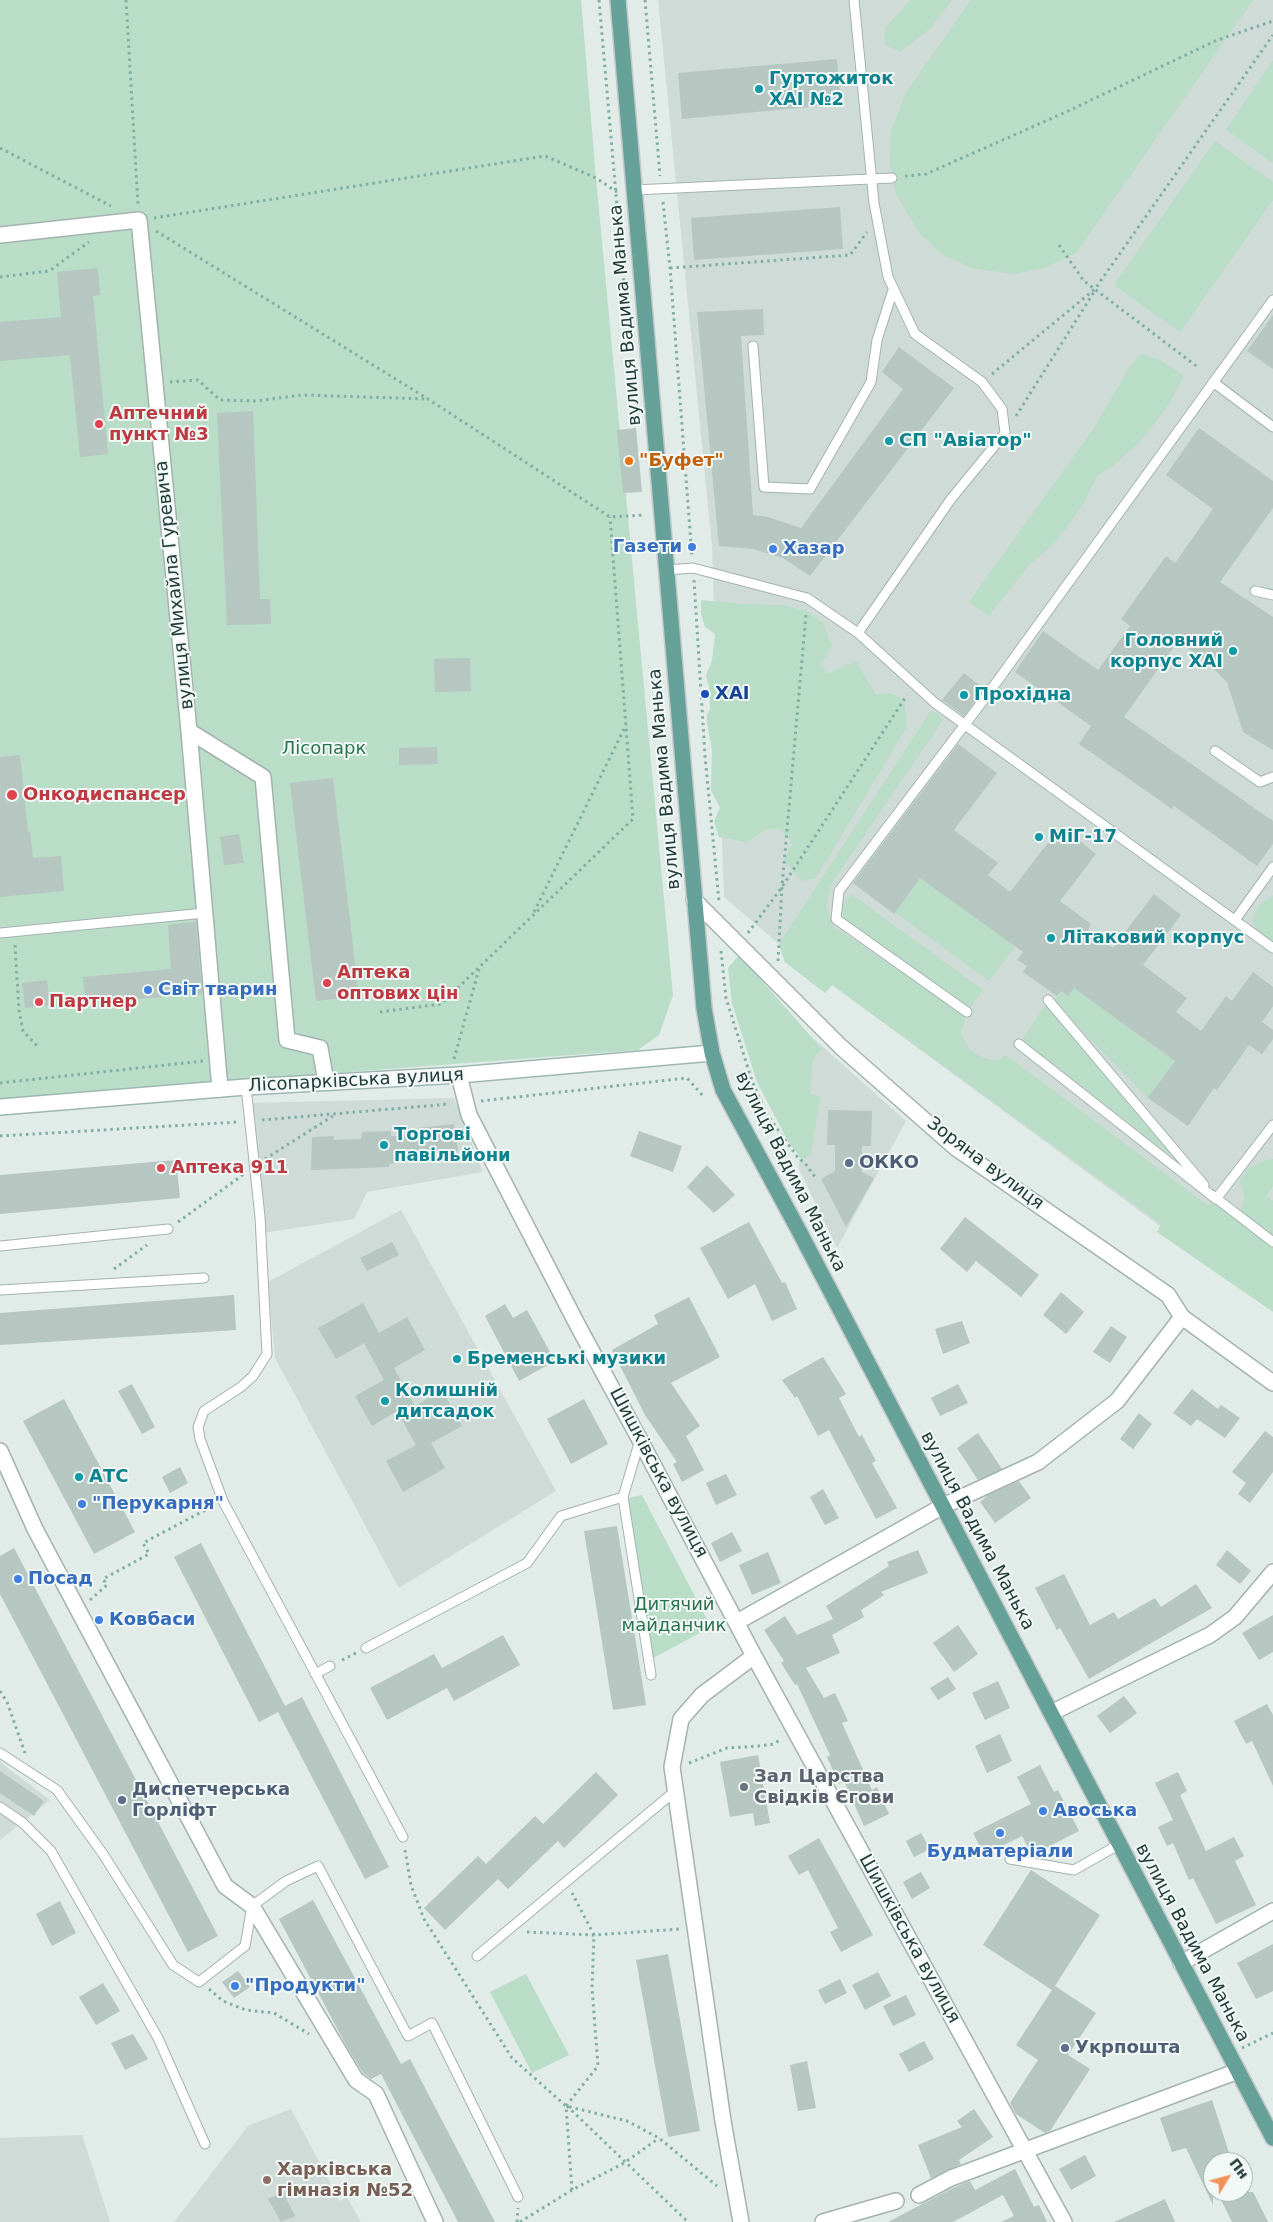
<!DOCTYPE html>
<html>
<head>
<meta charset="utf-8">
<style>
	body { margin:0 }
	#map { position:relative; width:1273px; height:2222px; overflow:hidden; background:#e1ebe8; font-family:"DejaVu Sans",sans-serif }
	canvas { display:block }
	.north { position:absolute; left:1203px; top:2152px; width:50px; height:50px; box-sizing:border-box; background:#f1f8f5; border:1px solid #9eada9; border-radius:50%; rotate:53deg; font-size:14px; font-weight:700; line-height:20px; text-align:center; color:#213c38 }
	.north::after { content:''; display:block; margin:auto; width:18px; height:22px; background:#f29158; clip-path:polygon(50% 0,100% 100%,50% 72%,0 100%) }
</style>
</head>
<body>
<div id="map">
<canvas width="1273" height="2222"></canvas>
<div class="north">Пн</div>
</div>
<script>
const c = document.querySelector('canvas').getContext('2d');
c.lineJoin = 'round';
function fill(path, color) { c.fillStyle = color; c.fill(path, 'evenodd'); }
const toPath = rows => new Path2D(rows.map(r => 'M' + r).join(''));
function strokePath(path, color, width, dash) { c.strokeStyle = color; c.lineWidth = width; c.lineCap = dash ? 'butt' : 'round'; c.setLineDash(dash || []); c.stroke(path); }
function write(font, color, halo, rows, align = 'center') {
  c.font = font + ' "DejaVu Sans",sans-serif'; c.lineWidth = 4; c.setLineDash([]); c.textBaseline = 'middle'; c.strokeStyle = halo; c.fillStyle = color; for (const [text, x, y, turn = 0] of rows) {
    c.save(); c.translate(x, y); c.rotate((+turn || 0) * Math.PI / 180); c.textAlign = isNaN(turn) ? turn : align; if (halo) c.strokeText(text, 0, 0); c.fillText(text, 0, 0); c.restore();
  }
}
fill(toPath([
	[658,0,1273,0,1273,1309,832,985,825,993,785,962,779,944,724,897,712,546],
	[814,1039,906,1121,837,1248,799,1169,801,1078],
	[454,1098,483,1172,367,1192,354,1219,263,1233,252,1103],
	[401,1210,556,1491,399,1588,275,1358,268,1282],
	[0,1762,50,1800,0,1840],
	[291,2109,340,2201,347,2197,361,2222,174,2222,248,2126],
	[82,2135,110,2222,0,2222,0,2138]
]), '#cfdbd7');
fill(toPath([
	[0,0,581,0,596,178,673,995,659,1035,638,1050,243,1080,0,1101],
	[911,0,952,0,931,28,900,52,885,45,885,28],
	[971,0,1253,0,1076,253,1044,268,1012,274,972,268,942,254,920,234,896,194,892,178,890,163,891,131,905,94],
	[1273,60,1273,163,1226,130],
	[1215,141,1273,182,1273,200,1180,332,1114,285],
	[1141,354,1160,360,1184,376,1169,404,1142,440,1114,465,1098,475,1081,508,1053,545,1029,565,989,616,969,602,1092,431,1129,368],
	[701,600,742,604,783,605,806,611,823,623,832,645,822,663,826,674,856,661,876,695,890,693,904,699,907,727,816,878,802,881,784,861,792,844,781,829,766,829,748,842,719,837,714,821,720,808,711,790,712,750,707,723,707,714,710,710,709,687,706,675,712,661,715,634,705,627,701,614],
	[930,712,937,713,943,720,832,883,826,905,833,926,966,1016,961,1033,969,1049,980,1057,998,1061,1006,1055,1207,1205,1217,1203,1241,1214,1244,1198,1240,1181,1248,1169,1266,1160,1273,1159,1273,1186,1266,1196,1273,1201,1273,1312,1157,1232,1161,1224,832,985,825,993,785,962,779,944],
	[920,878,1015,946,989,981,895,912],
	[851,894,983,990,969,1009,845,921,841,908],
	[1273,895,1273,946,1260,936,1252,920,1259,905],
	[739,955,822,1049,813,1058,810,1093,820,1097,811,1155,802,1159,789,1143,757,1082,732,1003,728,968],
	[1074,988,1175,1061,1148,1098,1054,1002,1061,991],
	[1046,1004,1186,1167,1022,1040],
	[642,1495,711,1627,653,1658,628,1498],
	[526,1974,569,2055,532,2073,490,1992]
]), '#b9ddc7');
fill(toPath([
	[837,59,841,104,682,119,678,73],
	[840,207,843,249,694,260,691,218],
	[98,268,100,295,93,296,108,454,80,457,70,355,0,361,0,322,61,317,57,272],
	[763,309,764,335,741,336,753,515,768,517,801,528,903,389,882,372,899,347,954,388,810,576,783,558,753,549,719,546,697,312],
	[1273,315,1273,369,1247,351],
	[253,411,260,599,270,599,271,624,227,625,217,413],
	[636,428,642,492,623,493,617,430],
	[1199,428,1273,481,1273,508,1220,582,1273,617,1273,750,1243,732,1227,682,1207,662,1178,641,1124,717,1273,821,1273,844,1257,866,1174,806,1172,809,1079,744,1091,726,1015,672,1043,631,1098,670,1130,626,1121,619,1166,556,1175,563,1213,509,1166,475],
	[470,658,471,691,435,692,434,659],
	[964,673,984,689,964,716,942,700],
	[958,744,997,773,954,830,998,863,988,875,1010,892,1061,826,1096,854,1060,901,1091,924,1088,930,1113,948,1154,894,1181,915,1143,965,1187,998,1176,1012,1201,1031,1226,996,1232,1001,1253,972,1273,987,1273,1006,1262,1022,1273,1030,1273,1039,1262,1054,1249,1045,1217,1090,1214,1088,1188,1126,1148,1098,1175,1061,1074,988,1068,996,1061,991,1057,996,1023,972,1027,966,1017,960,1023,952,920,878,894,914,853,883],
	[437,747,438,764,399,765,399,748],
	[20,755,28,832,30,832,33,858,61,856,64,891,0,897,0,757],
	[333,778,359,996,316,1001,290,783],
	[239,834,244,863,224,865,220,837],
	[196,922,202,994,86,1003,83,977,171,969,168,925],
	[47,980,50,1005,25,1008,22,983],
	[828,1110,872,1111,871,1146,862,1146,862,1172,874,1178,846,1227,821,1179,835,1171,835,1145,827,1145],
	[454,1124,458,1151,420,1154,421,1160,389,1164,389,1167,311,1170,312,1137,334,1136,334,1140,361,1139,362,1132,391,1131,391,1136,417,1135,418,1128],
	[639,1131,682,1146,673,1172,630,1156],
	[176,1160,180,1198,0,1214,0,1175],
	[707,1165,735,1195,714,1213,687,1187],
	[965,1217,1039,1275,1021,1297,976,1261,967,1272,940,1249],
	[749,1222,782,1283,785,1282,797,1309,772,1321,755,1284,728,1299,700,1248],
	[392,1242,399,1255,367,1271,360,1258],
	[1061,1292,1084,1312,1066,1334,1043,1315],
	[234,1295,236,1330,0,1345,0,1313],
	[689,1297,720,1357,671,1383,700,1426,686,1436,704,1470,682,1482,673,1464,677,1462,645,1415,612,1350,658,1324,654,1315],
	[363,1303,379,1333,407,1317,425,1350,394,1368,415,1406,442,1390,462,1426,431,1443,445,1468,403,1492,386,1461,416,1445,397,1411,372,1426,355,1396,384,1380,364,1343,336,1359,318,1328],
	[505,1304,513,1318,527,1310,555,1361,519,1381,485,1316],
	[962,1321,970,1343,943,1354,935,1329],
	[1111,1326,1127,1337,1110,1363,1093,1352],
	[823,1357,846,1394,839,1398,859,1437,862,1435,876,1461,872,1463,897,1508,876,1519,829,1430,818,1436,797,1396,795,1398,782,1380],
	[132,1384,155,1427,142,1434,118,1391],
	[958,1384,968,1403,940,1416,931,1398],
	[1192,1389,1218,1409,1221,1405,1240,1418,1225,1438,1197,1419,1191,1426,1173,1413],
	[64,1399,135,1532,94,1554,23,1421],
	[584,1399,608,1444,571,1464,547,1419],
	[1139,1413,1152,1424,1133,1449,1120,1439],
	[1265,1431,1273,1437,1273,1472,1250,1503,1238,1494,1246,1483,1232,1472],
	[978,1433,1002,1469,978,1480,957,1448],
	[180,1467,188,1483,170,1493,162,1477],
	[726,1474,737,1495,716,1505,706,1483],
	[1019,1481,1031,1498,995,1523,980,1502,988,1495],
	[823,1489,839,1518,825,1525,810,1497],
	[617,1526,646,1705,613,1710,584,1531],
	[732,1532,742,1551,720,1562,711,1543],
	[201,1543,285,1706,302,1697,389,1867,365,1879,278,1712,259,1722,174,1557],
	[14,1548,218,1936,188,1952,0,1594,0,1556],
	[918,1550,928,1573,881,1592,884,1595,861,1610,864,1617,832,1635,840,1653,806,1668,824,1698,835,1693,848,1721,842,1723,872,1790,877,1787,889,1814,864,1826,844,1781,839,1784,827,1757,830,1755,797,1684,795,1685,781,1663,784,1661,764,1630,785,1616,797,1635,833,1619,826,1606,889,1566,887,1562],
	[1227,1550,1251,1571,1240,1584,1216,1565],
	[768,1552,781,1583,752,1595,739,1565],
	[1064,1574,1090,1625,1114,1612,1118,1619,1155,1598,1161,1607,1196,1584,1212,1608,1089,1679,1060,1628,1057,1630,1035,1588],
	[1273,1615,1273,1652,1259,1660,1242,1633],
	[958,1625,978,1654,954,1672,933,1643],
	[503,1635,520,1665,454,1701,447,1688,387,1720,370,1688,434,1654,442,1668],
	[948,1677,956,1689,938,1700,930,1688],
	[998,1681,1010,1708,985,1720,972,1693],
	[1124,1696,1137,1713,1110,1733,1097,1716],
	[1267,1704,1273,1715,1273,1786,1252,1741,1246,1744,1234,1721],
	[1000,1734,1012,1761,987,1773,975,1746],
	[758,1755,770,1823,755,1826,753,1813,730,1817,720,1762],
	[1040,1765,1054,1792,1058,1790,1079,1831,1032,1855,1022,1836,984,1855,973,1833,1031,1804,1017,1777],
	[0,1771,44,1801,34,1816,0,1793],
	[596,1772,618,1795,564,1848,558,1841,508,1889,498,1879,445,1930,424,1908,478,1856,486,1864,535,1816,543,1824],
	[1178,1772,1187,1791,1180,1795,1206,1851,1234,1837,1244,1856,1235,1861,1256,1905,1216,1924,1193,1878,1189,1880,1173,1843,1167,1846,1158,1827,1173,1820,1155,1783],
	[921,1833,930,1849,914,1857,906,1841],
	[819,1838,873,1935,841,1952,830,1932,838,1928,808,1870,799,1875,788,1856],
	[1031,1870,1100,1915,1055,1986,1096,2013,1068,2055,1090,2069,1050,2131,1045,2133,1016,2114,1010,2103,1038,2060,1016,2045,1052,1990,983,1945],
	[921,1872,930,1888,912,1899,903,1882],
	[313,1900,401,2064,410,2059,495,2222,458,2222,381,2074,371,2079,363,2073,347,2047,279,1919],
	[60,1901,76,1933,52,1946,36,1914],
	[1273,1944,1273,1991,1256,1999,1237,1963],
	[668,1954,700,2131,668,2137,636,1960],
	[238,1971,250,1987,234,1998,222,1982],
	[878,1972,891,1996,865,2010,852,1985],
	[840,1979,847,1993,825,2004,818,1990],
	[103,1983,120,2011,96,2025,79,1997],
	[906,1995,916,2015,893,2026,883,2006],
	[133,2034,148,2059,125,2070,111,2043],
	[924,2041,934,2059,909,2072,899,2054],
	[807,2061,816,2108,798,2111,790,2065],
	[1212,2100,1232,2162,1213,2162,1213,2205,1186,2148,1172,2152,1160,2118],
	[974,2109,993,2137,959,2160,961,2164,931,2178,918,2145,962,2127,957,2121],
	[1085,2155,1096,2176,1071,2190,1059,2169],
	[1015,2169,1034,2207,1039,2205,1047,2222,1001,2222,1014,2216,1003,2195,953,2222,888,2222,955,2187,970,2181,975,2190],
	[283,2192,295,2216,281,2222,268,2199],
	[1217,2192,1253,2192,1268,2222,1232,2222],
	[1165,2199,1175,2222,1114,2222]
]), '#b6c6c1');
const lane = toPath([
	[854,0,874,203,888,277,915,334,982,382,1002,409,1005,433,951,499,858,633],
	[634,190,892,178],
	[753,346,764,487,810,489,871,382,877,340,893,290],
	[1213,382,1273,427],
	[667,570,693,568,807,598,858,633,935,703,1273,948],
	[1255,591,1273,595],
	[1215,751,1260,782,1273,777],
	[1235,920,1273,867],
	[0,933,205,913],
	[1048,1000,1204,1185],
	[967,1012,836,919,839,891,985,698,1273,300],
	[1019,1044,1216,1199,1273,1125],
	[246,1087,260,1217,267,1354,253,1376,241,1387,204,1411,198,1427,200,1439,223,1501,403,1837],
	[1212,1195,1273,1242],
	[0,1246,168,1229],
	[0,1290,204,1278],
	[640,1440,623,1497,651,1675],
	[366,1648,527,1563,561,1516,623,1497],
	[315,1674,330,1666],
	[0,1753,57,1790,103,1854,173,1965,199,1982,245,1946,252,1906,286,1881,318,1866,408,2036,432,2023,518,2197],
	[0,1807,23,1823,51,1851,158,2038,205,2144],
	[1010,1859,1074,1870,1120,1844],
	[477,1956,674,1792]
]);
const street = toPath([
	[0,235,139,220,189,731,263,777,287,1040,320,1048,326,1082],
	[189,731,220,1089],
	[694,900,841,1047,956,1148,1168,1295,1182,1317,1273,1383],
	[459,1075,469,1115,578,1326,640,1440,754,1656,1064,2222],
	[0,1451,35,1529,225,1886,252,1906,356,2080,376,2094,435,2222],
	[737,1622,943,1506,1038,1462,1117,1401,1182,1317],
	[1051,1713,1210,1635,1235,1617,1273,1572],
	[1181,1963,1273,1911],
	[919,2195,951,2178,1238,2071],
	[741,2222,723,2121,672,1767,681,1719,702,1695,754,1656],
	[823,2222,896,2201]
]);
const secondary = toPath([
	[0,1107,246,1087,459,1075,712,1053]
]);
const primary = toPath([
	[618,0,704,1008,712,1053,723,1090,798,1229,1273,2138]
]);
strokePath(lane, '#a4b3b0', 11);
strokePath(street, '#a4b3b0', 18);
strokePath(secondary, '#9fb7b2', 18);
strokePath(primary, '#c1c8c7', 18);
strokePath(toPath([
	[126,0,138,205],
	[599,0,624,286],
	[645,0,660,176],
	[0,148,111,206],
	[905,176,926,174,1066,112,1215,41,1273,21],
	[663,202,670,268,692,557],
	[154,218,545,156,596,178,617,192],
	[156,231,428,399,610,517,645,515],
	[1059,245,1084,281,1199,368],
	[670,268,850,255,867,232],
	[0,277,49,271,89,242],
	[992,374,1095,289,1273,35],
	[170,382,198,380,220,400,256,401,302,395,428,399],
	[1016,416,1094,292],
	[694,580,705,756,719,901],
	[534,912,626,725],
	[748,933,782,887,907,695],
	[15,945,19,1010,23,1031,37,1046],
	[721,951,726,998,752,1081,766,1113,798,1158,805,1163,815,1177],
	[778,961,782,887,806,614],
	[380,1012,441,1004,633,819,610,517],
	[454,1059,479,969],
	[0,1083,203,1061],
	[481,1101,687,1078,704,1097],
	[262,1120,450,1104],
	[0,1136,238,1122],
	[265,1159,336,1114],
	[178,1222,244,1174],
	[114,1269,147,1245],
	[90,1600,107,1585,103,1579,149,1554,143,1543,211,1507],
	[342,1660,356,1653],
	[0,1691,7,1702,25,1753],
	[689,1763,727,1748,759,1746,774,1744,781,1739],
	[405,1850,411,1885,424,1919,512,2058,566,2106,627,2121,659,2138,717,2186],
	[527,1932,594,1935,680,1929],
	[209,1989,223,2001,246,2010,274,2013,309,2034],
	[1242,2048,1273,2033],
	[567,2106,688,2222],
	[572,2190,566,2106,598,2066,592,1988,594,1935,572,1893],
	[517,2222,518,2208],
	[520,2222,572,2190,624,2163,659,2138]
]), '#81afa6', 3, [2.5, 4]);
strokePath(lane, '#fff', 9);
strokePath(street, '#fff', 15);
strokePath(secondary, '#fff', 15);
strokePath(primary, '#65a199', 15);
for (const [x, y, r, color] of [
	[759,89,5,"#0f9aa8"],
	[99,424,5,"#e0444e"],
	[889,441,5,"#0f9aa8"],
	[629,461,5,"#e8710a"],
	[692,547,5,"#3f7fe0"],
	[773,549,5,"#3f7fe0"],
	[1233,651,5,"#0f9aa8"],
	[705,694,5,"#1a4fb4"],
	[964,695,5,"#0f9aa8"],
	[12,795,6,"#e0444e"],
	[1039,837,5,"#0f9aa8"],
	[1051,938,5,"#0f9aa8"],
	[327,983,5,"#e0444e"],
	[148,990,5,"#3f7fe0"],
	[39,1002,5,"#e0444e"],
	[384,1145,5,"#0f9aa8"],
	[849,1163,5,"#5c6f8a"],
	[161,1168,5,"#e0444e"],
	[457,1359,5,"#0f9aa8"],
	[385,1401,5,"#0f9aa8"],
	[79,1477,5,"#0f9aa8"],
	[82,1504,5,"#3f7fe0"],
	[18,1579,5,"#3f7fe0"],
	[99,1620,5,"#3f7fe0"],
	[744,1787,5,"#6b7280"],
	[122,1800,5,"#5c6f8a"],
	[1043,1811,5,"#3f7fe0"],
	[1000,1833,5,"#3f7fe0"],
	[235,1986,5,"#3f7fe0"],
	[1065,2048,5,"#5c6f8a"],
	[267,2180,5,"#8d6e63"]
]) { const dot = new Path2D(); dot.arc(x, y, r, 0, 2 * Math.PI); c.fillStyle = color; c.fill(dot); strokePath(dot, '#f1f8f5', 2); }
write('bold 18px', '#0d838f', '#f1f8f5', [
	["Гуртожиток",769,79],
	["ХАІ №2",769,100],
	["СП \"Авіатор\"",899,441],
	["Головний",1223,641,"right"],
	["корпус ХАІ",1223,662,"right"],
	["Прохідна",974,695],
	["МіГ-17",1049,837],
	["Літаковий корпус",1061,938],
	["Торгові",394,1135],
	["павільйони",394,1156],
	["Бременські музики",467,1359],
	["Колишній",395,1391],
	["дитсадок",395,1412],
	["АТС",89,1477]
], 'left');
write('18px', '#213c38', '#f1f8f5', [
	["вулиця Вадима Манька",626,315,-95],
	["вулиця Михайла Гуревича",175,585,-96],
	["вулиця Вадима Манька",665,779,-95],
	["Лісопарківська вулиця",356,1081,-3],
	["Зоряна вулиця",985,1164,37],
	["вулиця Вадима Манька",790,1172,63],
	["Шишківська вулиця",658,1473,62],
	["вулиця Вадима Манька",977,1531,62],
	["Шишківська вулиця",909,1939,61],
	["вулиця Вадима Манька",1192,1943,62]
]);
write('bold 18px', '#be3a42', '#f1f8f5', [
	["Аптечний",109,414],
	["пункт №3",109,435],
	["Онкодиспансер",23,795],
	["Аптека",337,973],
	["оптових цін",337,994],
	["Партнер",49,1002],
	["Аптека 911",171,1168]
], 'left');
write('bold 18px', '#c56008', '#f1f8f5', [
	["\"Буфет\"",639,461]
], 'left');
write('bold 18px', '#366cbe', '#f1f8f5', [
	["Газети",682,547,"right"],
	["Хазар",783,549],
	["Світ тварин",158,990],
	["\"Перукарня\"",92,1504],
	["Посад",28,1579],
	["Ковбаси",109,1620],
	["Авоська",1053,1811],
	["Будматеріали",1000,1852,"center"],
	["\"Продукти\"",245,1986]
], 'left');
write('bold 18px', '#164399', '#f1f8f5', [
	["ХАІ",715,694]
], 'left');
write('18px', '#2b7350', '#f1f8f5', [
	["Лісопарк",324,749],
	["Дитячий",674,1605],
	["майданчик",674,1626]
]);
write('bold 18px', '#4e5e75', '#f1f8f5', [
	["ОККО",859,1163],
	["Диспетчерська",132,1790],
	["Горліфт",132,1811],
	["Укрпошта",1075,2048]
], 'left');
write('bold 18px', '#5b616d', '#f1f8f5', [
	["Зал Царства",754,1777],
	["Свідків Єгови",754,1798]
], 'left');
write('bold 18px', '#785e54', '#f1f8f5', [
	["Харківська",277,2170],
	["гімназія №52",277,2191]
], 'left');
</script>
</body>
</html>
